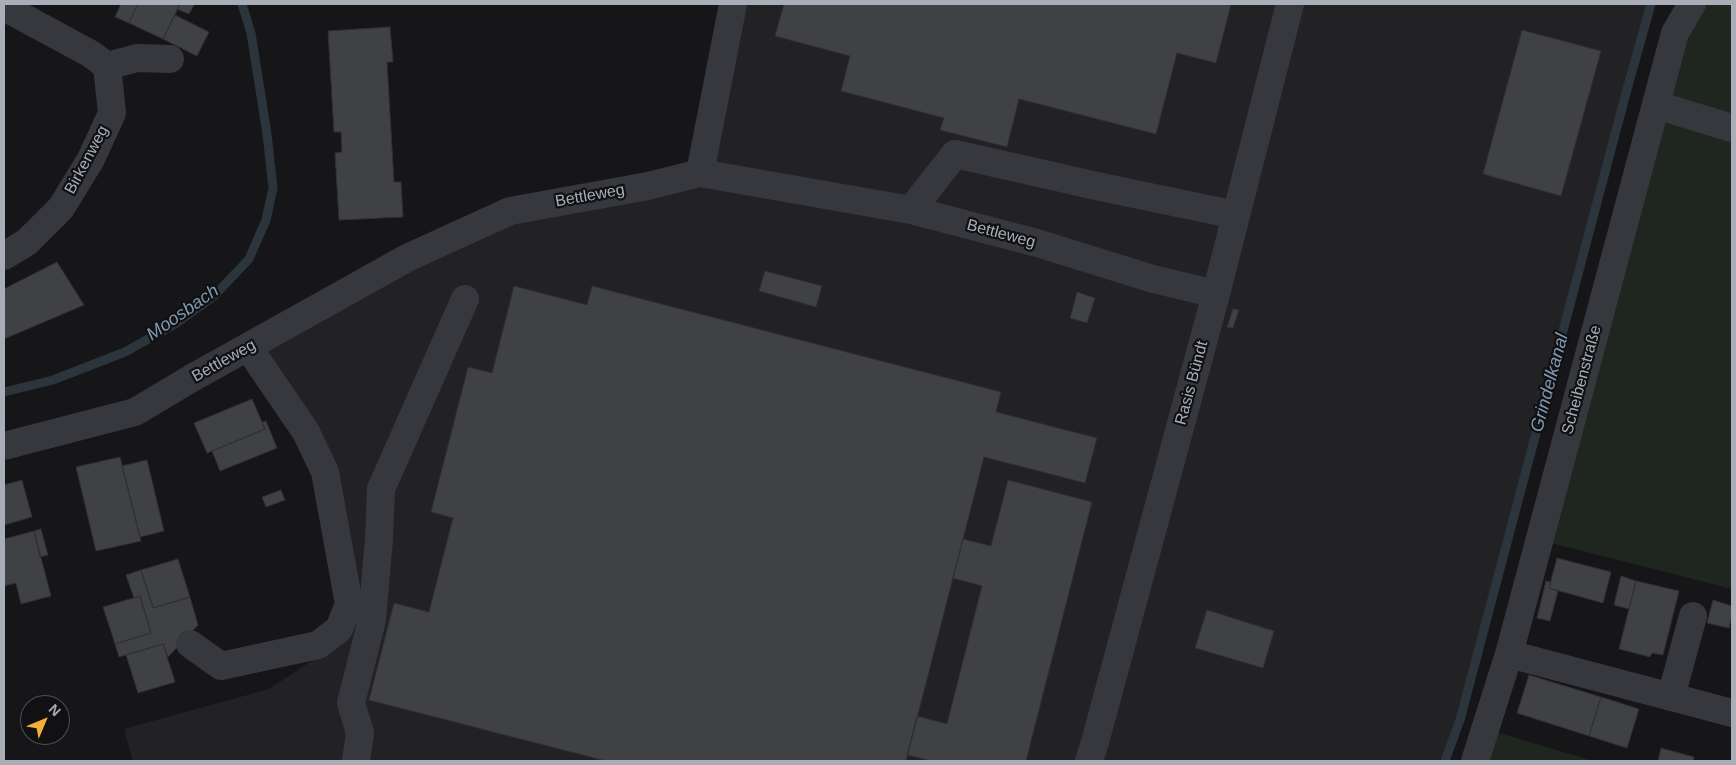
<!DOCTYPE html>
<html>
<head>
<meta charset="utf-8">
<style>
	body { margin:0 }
	#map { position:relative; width:1736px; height:765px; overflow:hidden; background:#161618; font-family:Arial,sans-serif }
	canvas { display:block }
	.frame { position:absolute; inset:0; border:5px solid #a8adb8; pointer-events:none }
	.north { position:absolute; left:20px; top:695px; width:50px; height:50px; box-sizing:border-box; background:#111113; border:1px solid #4d4f55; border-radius:50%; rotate:45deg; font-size:14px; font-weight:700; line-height:20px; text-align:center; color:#a8adb8 }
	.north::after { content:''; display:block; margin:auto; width:18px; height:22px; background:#f2b134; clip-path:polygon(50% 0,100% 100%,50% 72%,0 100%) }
</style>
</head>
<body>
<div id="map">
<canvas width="1736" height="765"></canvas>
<div class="frame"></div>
<div class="north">N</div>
</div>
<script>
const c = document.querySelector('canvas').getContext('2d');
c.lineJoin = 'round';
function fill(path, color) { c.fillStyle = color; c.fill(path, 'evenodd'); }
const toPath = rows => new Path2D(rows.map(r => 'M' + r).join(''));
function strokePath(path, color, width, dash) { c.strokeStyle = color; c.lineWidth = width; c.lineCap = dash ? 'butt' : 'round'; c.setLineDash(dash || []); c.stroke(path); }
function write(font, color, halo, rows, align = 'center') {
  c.font = font + ' Arial,sans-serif'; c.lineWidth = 4.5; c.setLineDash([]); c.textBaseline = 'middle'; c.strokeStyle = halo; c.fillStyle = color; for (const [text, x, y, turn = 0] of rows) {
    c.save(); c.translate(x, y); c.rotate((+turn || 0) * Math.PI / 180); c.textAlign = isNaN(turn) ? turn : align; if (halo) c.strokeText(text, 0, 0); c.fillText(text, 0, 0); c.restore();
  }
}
fill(toPath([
	[733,4,1651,4,1626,93,1460,720,1445,761,133,761,124,729,269,689,325,652,339,629,325,472,248,347,510,211,700,173]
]), '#222225');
fill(toPath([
	[1692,4,1732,4,1732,589,1543,541],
	[1492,731,1594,761,1475,761]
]), '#1e261f');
strokePath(toPath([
	[4,392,53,380,125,352,175,324,214,296,249,259,266,220,273,188,267,134,251,33,242,4],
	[1445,761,1460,720,1626,93,1651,4]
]), '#2c353c', 9);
const building = toPath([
	[121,4,138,4,129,23,115,17,121,4],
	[138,4,180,4,163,39,129,23,138,4],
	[180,4,192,4,194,5,189,14,177,9,180,4],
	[784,4,1231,4,1216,63,1177,53,1156,134,1019,99,1007,147,940,130,944,118,841,91,850,56,775,36,784,4],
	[175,15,209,32,197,56,163,39,175,15],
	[390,27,393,62,387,62,394,182,401,182,403,217,339,220,335,153,342,152,341,132,334,132,328,31,390,27],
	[1522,30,1601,51,1561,196,1483,174,1522,30],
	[57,262,84,305,4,339,4,289,57,262],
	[765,271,822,286,816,307,759,291,765,271],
	[514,286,587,305,592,286,1001,392,996,412,1097,438,1085,483,984,457,906,761,606,761,369,700,394,603,429,612,453,518,431,512,468,367,492,373,514,286],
	[1077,292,1095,298,1087,323,1070,318,1077,292],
	[1233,309,1239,310,1233,328,1227,327,1233,309],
	[252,399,265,429,207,453,194,423,252,399],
	[266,421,277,448,220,471,212,451,265,429,262,422,266,421],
	[120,457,141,541,96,551,76,467,120,457],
	[147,460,164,531,140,537,122,466,147,460],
	[22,480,32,517,4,525,4,485,22,480],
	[1008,480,1092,502,1026,761,932,761,907,755,917,716,947,724,982,586,953,578,963,539,991,546,1008,480],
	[281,490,285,500,266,507,262,497,281,490],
	[41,529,48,555,40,557,34,531,41,529],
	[34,531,51,596,21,604,16,583,4,586,4,539,34,531],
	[1557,558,1611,572,1603,603,1549,588,1557,558],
	[178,559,190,597,153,608,141,570,178,559],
	[141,570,153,608,190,597,198,625,168,657,163,644,119,657,115,644,151,633,140,596,134,598,126,575,141,570],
	[1621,576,1636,581,1629,609,1614,605,1621,576],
	[1546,581,1551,582,1549,588,1558,591,1550,621,1537,618,1546,581],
	[1636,581,1679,591,1663,655,1652,653,1650,657,1619,649,1636,581],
	[140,596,151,633,115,644,103,607,140,596],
	[1713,600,1732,606,1732,615,1729,628,1707,623,1713,600],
	[1207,610,1274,631,1263,668,1195,648,1207,610],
	[163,644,175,682,138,693,126,655,163,644],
	[1529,675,1601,697,1589,736,1517,713,1529,675],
	[1601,697,1639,709,1627,748,1589,736,1601,697],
	[1661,748,1694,757,1693,761,1658,761,1661,748]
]);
fill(building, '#404145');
strokePath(building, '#303034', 1);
strokePath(toPath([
	[4,7,91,54,107,66,112,113,91,159,61,208,27,242,4,256],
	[107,66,137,58,170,59],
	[1656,105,1732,128],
	[700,173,733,4],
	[911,210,955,154,1101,187,1236,215],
	[4,446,135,412,192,378,407,258,510,211,648,186,700,173,911,210,1037,243,1153,279,1216,294],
	[190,644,221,666,318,645,339,629,349,604,325,472,306,432,248,347],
	[1509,654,1732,713],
	[1671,697,1693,616],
	[356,761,360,733,351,703,372,620,379,539,381,489,465,299],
	[1089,761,1095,742,1216,294,1290,4],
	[1475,761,1509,654,1675,33,1692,4]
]), '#37383d', 28);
write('16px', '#a8adb8', '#111113', [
	["Birkenweg",87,160,-62],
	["Bettleweg",590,196,-10],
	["Bettleweg",1001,234,15],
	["Bettleweg",224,361,-29],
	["Scheibenstraße",1582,380,-75],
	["Rasis Bündt",1192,383,-75]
]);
write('italic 18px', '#7f9bb3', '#111113', [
	["Moosbach",183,313,-35],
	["Grindelkanal",1550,383,-75]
]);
</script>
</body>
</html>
